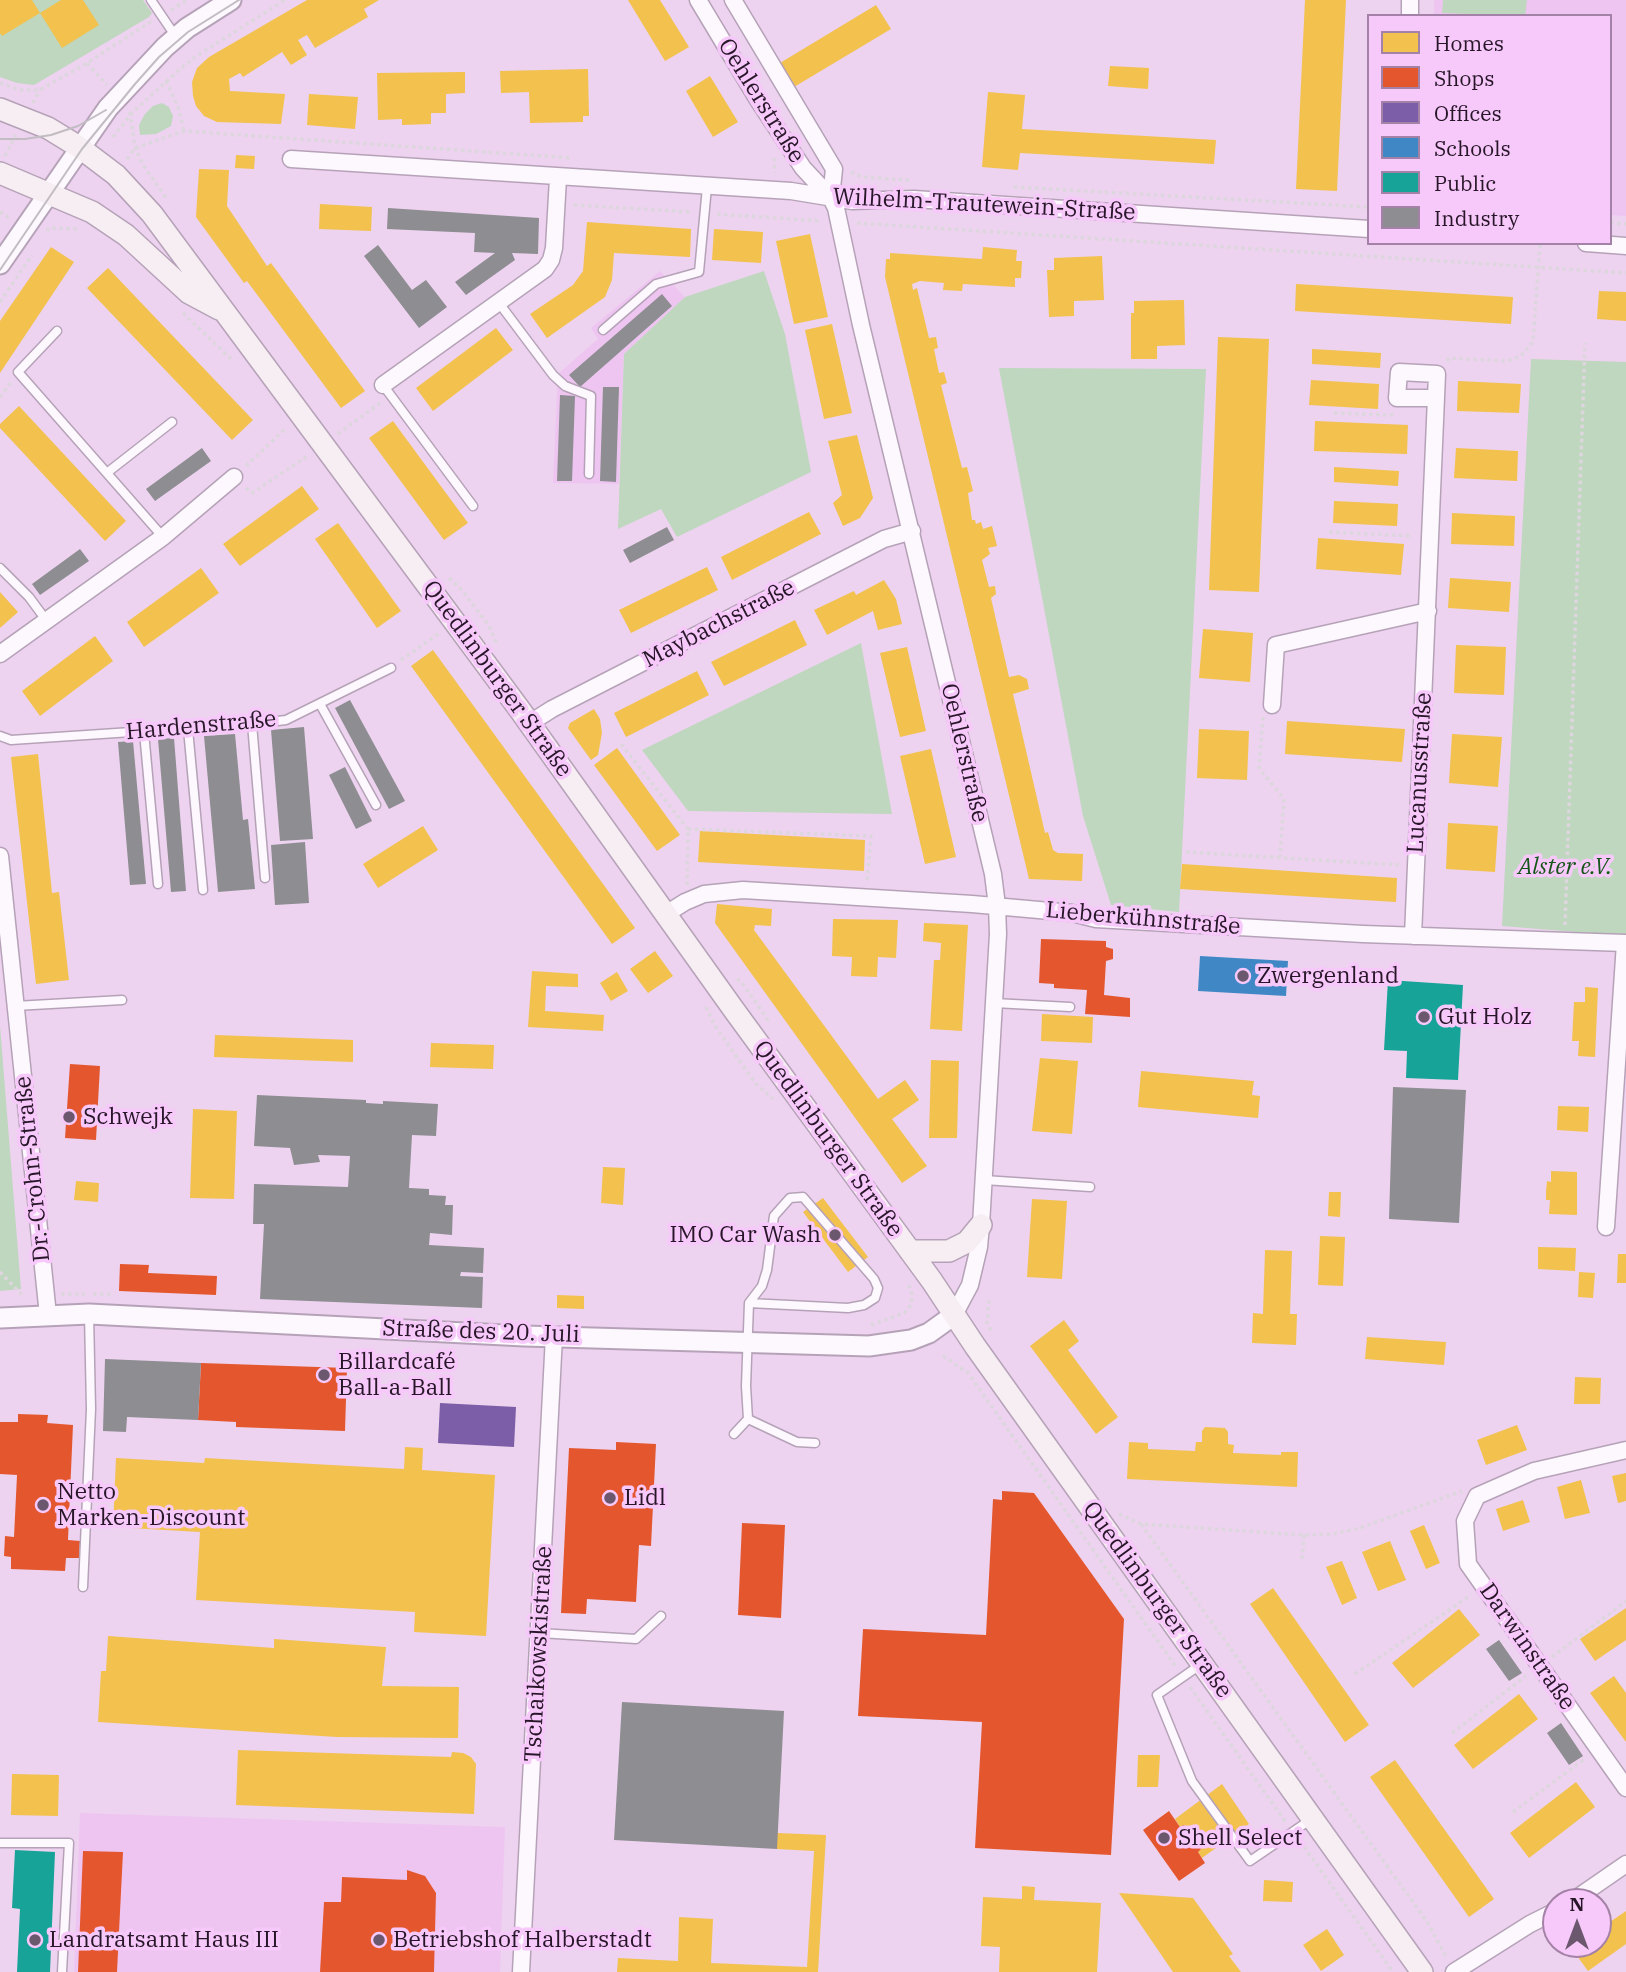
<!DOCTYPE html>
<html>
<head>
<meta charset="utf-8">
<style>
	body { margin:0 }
	#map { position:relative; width:1626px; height:1972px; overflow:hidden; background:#edd3ef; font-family:"IBM Plex Serif",serif }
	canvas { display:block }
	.legend { position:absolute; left:1367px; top:14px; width:245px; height:231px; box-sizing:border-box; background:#f7c8fa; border:2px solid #a481a6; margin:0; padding:9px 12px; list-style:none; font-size:21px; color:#271628 }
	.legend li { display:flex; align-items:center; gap:14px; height:35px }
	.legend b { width:35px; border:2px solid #a481a6 }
	.north { position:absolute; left:1542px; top:1888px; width:70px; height:70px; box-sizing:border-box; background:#f7c8fa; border:2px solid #a481a6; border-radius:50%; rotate:0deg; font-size:19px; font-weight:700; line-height:28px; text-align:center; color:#271628 }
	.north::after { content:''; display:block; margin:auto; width:24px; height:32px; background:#6c586e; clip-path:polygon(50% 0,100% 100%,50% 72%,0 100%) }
</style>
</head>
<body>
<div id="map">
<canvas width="1626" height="1972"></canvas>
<ul class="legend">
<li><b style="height:19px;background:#f2c14e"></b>Homes</li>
<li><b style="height:19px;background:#e4572e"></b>Shops</li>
<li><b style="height:19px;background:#7b5ea7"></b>Offices</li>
<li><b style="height:19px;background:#3f88c5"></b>Schools</li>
<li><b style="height:19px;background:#17a398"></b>Public</li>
<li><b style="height:19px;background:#8d8d92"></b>Industry</li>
</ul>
<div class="north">N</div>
</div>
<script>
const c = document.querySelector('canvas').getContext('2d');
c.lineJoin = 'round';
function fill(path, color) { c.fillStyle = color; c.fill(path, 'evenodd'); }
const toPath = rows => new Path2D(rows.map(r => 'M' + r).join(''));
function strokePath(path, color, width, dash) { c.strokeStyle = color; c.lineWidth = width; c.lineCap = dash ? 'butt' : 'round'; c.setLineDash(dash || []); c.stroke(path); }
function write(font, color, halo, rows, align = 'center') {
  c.font = font + ' "IBM Plex Serif",serif'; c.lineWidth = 7; c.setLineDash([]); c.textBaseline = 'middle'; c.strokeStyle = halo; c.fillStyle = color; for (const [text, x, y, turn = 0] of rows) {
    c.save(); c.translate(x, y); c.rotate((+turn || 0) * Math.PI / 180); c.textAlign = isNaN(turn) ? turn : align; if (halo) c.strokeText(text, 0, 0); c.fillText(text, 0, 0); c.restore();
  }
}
fill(toPath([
	[1434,0,1626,0,1626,216,1610,215,1610,16,1434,16],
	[660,271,685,297,624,354,619,484,553,483,558,374,598,339,591,328],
	[80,1813,505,1827,500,1972,74,1972]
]), '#eec5f1');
fill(toPath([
	[0,0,143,0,152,13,149,17,34,85,17,83,0,77],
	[1443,0,1527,0,1525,16,1442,13],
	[162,103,169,107,173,116,171,126,156,134,140,135,139,125,145,114,153,106],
	[764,271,785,334,811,472,677,537,661,509,618,529,624,354,685,297],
	[1531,359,1626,362,1626,936,1502,926],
	[999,368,1206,369,1179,912,1111,905,1083,816],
	[861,643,892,814,688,811,642,750],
	[0,1026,21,1289,0,1291]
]), '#bed7be');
fill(toPath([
	[0,0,32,0,40,13,2,36,0,33],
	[61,0,83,0,99,25,62,48,40,13],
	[307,0,379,0,364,9,368,17,315,48,307,35,298,40,307,55,291,65,282,52,243,77,240,73,229,79,230,91,285,94,281,124,217,122,204,116,196,106,193,96,192,82,197,68,209,57],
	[628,0,660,0,689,47,665,61],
	[1305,0,1346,0,1337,191,1296,189],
	[876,5,891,29,794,87,780,63],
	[1110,66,1149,68,1148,89,1108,86],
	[588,69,589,116,583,116,583,122,530,123,529,92,501,93,500,71],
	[465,72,465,93,446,94,446,113,431,113,431,124,402,125,402,119,378,120,377,73],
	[710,76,738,122,713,137,686,91],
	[988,92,1025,95,1022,129,1216,140,1214,164,1020,153,1018,170,982,167],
	[309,94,358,97,355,129,307,125],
	[236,155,255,156,254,169,235,168],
	[199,169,229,170,227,206,267,266,271,263,365,391,341,408,247,281,244,283,196,217],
	[320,204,372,207,371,231,319,229],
	[587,222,691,229,690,257,614,253,612,280,605,297,547,338,530,314,573,285,583,271],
	[714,229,763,232,761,263,712,260],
	[810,234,828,317,794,324,776,241],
	[51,247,74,262,0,373,0,321],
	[983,247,1017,250,1016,261,1022,261,1021,278,1015,278,1015,287,963,284,962,291,943,290,944,283,920,281,912,284,913,290,917,288,929,338,936,337,938,348,934,349,939,373,944,372,947,383,941,385,962,468,967,467,973,491,968,493,972,520,975,520,976,524,981,522,983,529,992,526,997,546,988,548,990,554,982,560,989,587,995,586,996,594,991,598,1009,677,1019,675,1027,679,1029,689,1013,694,1045,833,1048,832,1053,850,1058,853,1083,854,1082,881,1029,879,885,277,886,259,890,259,890,253,982,259],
	[1102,256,1104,300,1074,301,1074,316,1049,317,1047,270,1054,270,1054,258],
	[108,268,253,420,232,440,87,288],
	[1296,284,1513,297,1511,324,1295,311],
	[1599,291,1626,292,1626,321,1597,319],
	[1184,300,1185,345,1157,346,1157,359,1131,359,1131,313,1134,313,1134,301],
	[832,324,852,413,824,419,805,330],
	[496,328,513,350,433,411,416,388],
	[1218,337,1269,339,1259,592,1209,590],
	[1312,349,1381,353,1380,368,1312,364],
	[1311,380,1379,384,1378,409,1309,405],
	[1458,381,1521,384,1519,413,1457,411],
	[19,406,126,521,105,541,0,428,0,424],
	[393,421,468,523,444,540,369,438],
	[1315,421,1408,425,1407,454,1314,451],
	[857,435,873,498,860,518,843,526,833,503,842,495,828,441],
	[1456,448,1518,451,1517,481,1454,478],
	[1334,467,1399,471,1398,486,1334,482],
	[302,486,319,509,240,566,223,544],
	[1334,501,1398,504,1397,526,1333,523],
	[809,512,821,534,732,580,721,557],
	[1452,513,1515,516,1514,546,1451,544],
	[338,523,401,611,377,628,315,539],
	[1318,538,1404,544,1401,575,1316,569],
	[707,567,718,590,631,633,619,610],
	[201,568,219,593,144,647,127,622],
	[1450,578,1511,582,1509,612,1448,608],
	[884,580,896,599,902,624,878,630,873,611,827,635,814,610,854,591,856,595],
	[0,592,18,612,0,628],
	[795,620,807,645,724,686,711,662],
	[1203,629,1253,633,1250,682,1199,678],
	[95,636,113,661,40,716,22,691],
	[1456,645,1506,647,1504,695,1454,693],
	[907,647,926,731,900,737,880,653],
	[433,650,635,928,612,944,411,666],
	[697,671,709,695,626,737,614,713],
	[594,709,600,719,602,733,598,755,591,760,568,728,570,723],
	[1287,721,1405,729,1402,762,1285,754],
	[1199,729,1249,731,1247,780,1197,778],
	[1452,734,1502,737,1498,787,1449,783],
	[617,748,680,835,657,851,594,765],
	[931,749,956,857,925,864,900,756],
	[38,754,52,893,59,892,69,980,36,984,11,757],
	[1448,823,1498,826,1495,872,1446,869],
	[423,826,438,850,378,888,363,864],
	[700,831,865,840,864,871,698,862],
	[1182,864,1397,878,1396,902,1180,889],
	[717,904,772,909,771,926,755,925,754,930,878,1099,905,1080,919,1100,892,1119,927,1166,902,1183,715,923],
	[833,919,898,920,896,958,878,957,877,977,851,976,852,957,832,956],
	[924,923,968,925,962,1031,930,1029,934,960,940,960,941,943,923,941],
	[655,951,673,976,648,993,630,969],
	[532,971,578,974,578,987,546,986,545,1011,604,1015,603,1031,528,1027],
	[617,972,628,991,611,1001,600,983],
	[1585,987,1598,988,1595,1057,1578,1056,1579,1041,1572,1041,1574,1002,1585,1002],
	[1042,1014,1093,1017,1092,1043,1041,1041],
	[215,1035,353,1040,353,1062,214,1057],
	[431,1043,494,1045,493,1069,430,1067],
	[1040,1058,1078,1061,1072,1134,1032,1131],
	[931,1060,959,1061,957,1138,929,1138],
	[1141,1071,1254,1081,1252,1095,1260,1096,1258,1118,1138,1107],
	[1558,1106,1589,1107,1588,1132,1557,1130],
	[193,1109,237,1111,234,1199,190,1198],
	[603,1167,625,1168,623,1205,601,1203],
	[1551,1171,1577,1172,1577,1215,1549,1214,1550,1200,1546,1200,1546,1192,1547,1181,1551,1182],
	[76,1181,99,1183,98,1202,74,1200],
	[1329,1192,1341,1192,1340,1217,1328,1216],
	[823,1198,868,1257,848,1272,803,1212],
	[1032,1199,1067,1201,1062,1279,1027,1277],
	[1320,1236,1345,1237,1343,1286,1318,1285],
	[1538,1247,1576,1248,1575,1271,1538,1269],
	[1265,1250,1292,1251,1290,1314,1297,1314,1296,1345,1252,1343,1253,1313,1263,1314],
	[1618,1254,1626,1254,1626,1283,1617,1283],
	[1579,1272,1595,1273,1593,1298,1578,1297],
	[557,1295,584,1296,584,1309,557,1308],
	[1064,1320,1079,1341,1068,1350,1118,1417,1096,1434,1030,1346],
	[1367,1337,1446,1342,1444,1365,1365,1359],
	[1575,1377,1601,1378,1600,1404,1574,1404],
	[1517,1425,1527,1450,1486,1465,1477,1440],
	[1205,1427,1225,1428,1228,1432,1228,1444,1234,1445,1233,1453,1281,1455,1281,1452,1298,1452,1297,1487,1127,1479,1129,1442,1148,1443,1148,1449,1195,1451,1196,1442,1202,1442,1202,1431],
	[405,1447,423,1448,422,1470,495,1475,486,1636,414,1632,415,1612,196,1600,200,1532,113,1527,116,1458,204,1463,205,1458,404,1469],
	[1626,1473,1626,1501,1618,1503,1612,1476],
	[1581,1480,1590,1513,1565,1519,1557,1487],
	[1523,1500,1530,1522,1503,1531,1496,1509],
	[1424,1525,1440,1563,1426,1569,1410,1531],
	[1390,1541,1406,1580,1378,1591,1362,1552],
	[1342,1561,1357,1598,1342,1605,1326,1567],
	[1273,1588,1369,1725,1345,1742,1250,1604],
	[1626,1608,1626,1640,1595,1661,1580,1639],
	[1459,1609,1480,1635,1413,1688,1392,1663],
	[108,1636,274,1648,274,1639,386,1647,382,1686,459,1687,458,1738,337,1737,98,1722,101,1671,106,1671],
	[1614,1676,1626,1693,1626,1742,1590,1693],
	[1519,1694,1538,1719,1473,1769,1454,1745],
	[238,1750,451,1757,452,1752,463,1753,471,1757,476,1764,474,1814,236,1805],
	[1138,1755,1160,1755,1158,1787,1137,1787],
	[1395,1760,1494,1899,1469,1917,1370,1777],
	[12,1774,59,1775,58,1816,11,1815],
	[1576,1782,1595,1807,1529,1858,1510,1833],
	[1222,1784,1249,1824,1202,1858,1198,1852,1201,1849,1195,1841,1196,1838,1194,1834,1190,1834,1184,1825,1180,1827,1175,1819],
	[777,1833,826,1835,818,1972,617,1972,618,1958,678,1961,679,1917,713,1919,711,1963,807,1967,814,1851,777,1849],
	[1264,1880,1293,1882,1292,1902,1263,1901],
	[1022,1886,1035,1887,1034,1900,1101,1903,1097,1972,999,1972,1000,1947,981,1946,983,1897,1022,1899],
	[1119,1893,1193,1898,1233,1954,1229,1956,1241,1972,1173,1972],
	[1626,1911,1626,1944,1588,1971,1572,1949,1578,1944,1598,1944,1598,1930],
	[1327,1929,1344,1955,1321,1971,1303,1945]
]), '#f2c14e');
fill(toPath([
	[1041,939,1106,941,1106,947,1113,949,1113,959,1106,961,1104,995,1130,998,1130,1017,1085,1014,1087,990,1054,988,1054,984,1039,983],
	[70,1064,100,1066,96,1140,65,1138],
	[120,1264,149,1265,148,1273,217,1276,216,1295,119,1291],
	[201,1363,347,1368,345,1431,236,1427,236,1422,198,1420],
	[18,1414,48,1415,47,1423,73,1425,68,1540,80,1541,79,1558,66,1558,65,1571,11,1569,11,1557,4,1556,5,1536,14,1537,17,1475,0,1474,0,1422,18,1422],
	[616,1442,656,1444,651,1546,639,1545,636,1602,587,1599,586,1614,561,1613,569,1448,616,1450],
	[1002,1491,1034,1493,1124,1619,1111,1855,975,1848,982,1722,858,1716,863,1629,986,1635,993,1499,1002,1500],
	[742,1523,785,1525,781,1618,738,1615],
	[1169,1811,1180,1827,1184,1825,1190,1834,1194,1834,1196,1838,1195,1841,1201,1849,1198,1852,1205,1863,1179,1881,1143,1830],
	[83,1851,123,1852,117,1972,78,1972],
	[407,1870,425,1876,436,1893,434,1972,320,1972,324,1902,341,1902,342,1877,407,1880]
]), '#e4572e');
fill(toPath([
	[440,1403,516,1407,514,1447,438,1443]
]), '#7b5ea7');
fill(toPath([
	[1200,956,1288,961,1286,996,1198,991]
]), '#3f88c5');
fill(toPath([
	[1388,980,1463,985,1458,1080,1406,1078,1407,1051,1384,1050],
	[15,1850,55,1852,50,1972,17,1972,20,1909,12,1908]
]), '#17a398');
fill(toPath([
	[388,208,539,218,538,254,512,253,515,260,466,295,455,282,495,253,474,252,475,233,387,229],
	[378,245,412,290,426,280,447,307,419,328,364,256],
	[662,294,672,306,580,387,569,375],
	[603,387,619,387,616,482,600,481],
	[560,395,575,396,572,481,557,481],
	[202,448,211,461,155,501,146,489],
	[667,527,674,540,630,563,623,550],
	[80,549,89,561,40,595,32,584],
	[350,700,405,801,389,809,335,708],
	[304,727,313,839,280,841,271,730],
	[235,734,243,820,248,819,255,889,218,892,204,736],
	[174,738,186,891,171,892,158,739],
	[133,741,146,884,130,885,118,742],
	[345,767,372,821,356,829,329,775],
	[305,842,309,903,275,905,271,845],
	[1393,1087,1466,1090,1459,1223,1389,1219],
	[257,1095,366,1100,366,1103,383,1104,383,1101,438,1104,436,1136,412,1135,409,1188,429,1189,429,1195,446,1196,445,1205,453,1205,452,1235,430,1233,429,1245,484,1248,483,1273,461,1272,460,1276,483,1277,482,1308,260,1299,264,1224,253,1224,254,1184,348,1187,350,1156,318,1155,320,1162,294,1165,290,1148,254,1146],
	[105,1359,201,1363,198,1420,127,1417,126,1432,103,1431],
	[1499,1640,1522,1673,1509,1681,1486,1649],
	[622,1702,784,1711,777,1849,614,1840],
	[1561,1723,1583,1756,1569,1765,1547,1733]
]), '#8d8d92');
const service = toPath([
	[151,0,176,37],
	[499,303,553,375,565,386,591,396,589,474],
	[603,330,656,284,699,272,707,187],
	[57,331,18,372,163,537],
	[383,385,473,506],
	[108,472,172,422],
	[0,568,29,597,46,620],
	[320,704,376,805],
	[252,724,265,878],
	[188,729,203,890],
	[144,732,158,884],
	[0,736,11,740,252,724,286,720,391,668],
	[994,1003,1070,1007],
	[15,1006,122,1000],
	[984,1180,1090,1187],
	[749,1303,848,1308,864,1305,875,1298,878,1288,874,1279,803,1197,790,1198,774,1216,767,1270,762,1286,749,1303,746,1386,748,1419,797,1442,815,1443],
	[734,1434,748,1419],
	[83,1587,91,1409,89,1314],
	[540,1633,636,1639,661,1616],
	[1200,1665,1157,1695,1192,1781,1250,1861,1310,1820],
	[0,1843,69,1843,62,1972]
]);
const minor = toPath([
	[698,0,758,100,803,168,831,198,836,208,861,325,993,874,997,906,998,934,981,1225,979,1247,970,1285,954,1315],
	[733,0,834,169,831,198],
	[1410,0,1410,16],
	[291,159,791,191,852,201,914,199,1369,229],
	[1586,243,1626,246],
	[383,385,545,269,551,260,554,248,558,178],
	[0,654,163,537,234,477],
	[1272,705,1276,645,1428,611],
	[530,723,552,709,884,539,912,531],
	[0,856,48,1315],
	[666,914,685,902,704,894,743,890,972,904,1072,913,1096,919,1363,934,1625,943,1606,1227],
	[1413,936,1437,374,1399,372,1397,398,1435,398],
	[1626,1450,1534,1471,1477,1496,1465,1521,1468,1564,1626,1788],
	[1571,1902,1626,1864],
	[521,1972,554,1336],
	[1454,1972,1530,1924,1556,1911]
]);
const tertiary = toPath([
	[0,264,108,108,165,47,187,28,231,0],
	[0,1318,89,1314,524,1336,869,1346,911,1340,929,1333,954,1315]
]);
const secondary = toPath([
	[0,109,48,128,79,147,116,175,152,214,520,710,734,1010,932,1281,975,1346,1422,1972],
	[0,173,92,212,126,235,189,293,219,309],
	[910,1251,949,1251,967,1242,981,1225]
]);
strokePath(service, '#b6a2b8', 11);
strokePath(minor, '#b6a2b8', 19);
strokePath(tertiary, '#b6a2b8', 23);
strokePath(secondary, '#b6a2b8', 24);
strokePath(toPath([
	[171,10,187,0],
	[87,63,107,85],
	[166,81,178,107,184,131],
	[0,83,20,90,40,90,87,63,152,21],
	[33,103,40,90],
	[130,112,135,148,143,165,167,199],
	[113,137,132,113,179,70,195,57,285,0],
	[5,156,16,135],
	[774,158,775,173],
	[127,159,135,148,184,131,572,158],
	[851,172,862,177,909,180],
	[1014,187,1369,207],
	[574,205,692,212],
	[0,212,11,219],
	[717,214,821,221],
	[857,223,1626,273],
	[1610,223,1626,224],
	[47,231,49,228,80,229],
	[0,302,32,255],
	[183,313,230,358,234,359],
	[1447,361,1449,358,1507,361,1521,356,1533,342,1540,243],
	[0,397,11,382],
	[1334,413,1394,415],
	[338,434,380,403],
	[246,466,286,428],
	[246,488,252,493,309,455],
	[1329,532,1413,536],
	[449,578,462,590,489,626,497,644],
	[401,660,441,632],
	[1263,717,1259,768,1284,799,1280,857],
	[621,744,688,829,687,885],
	[688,829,871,836,867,882],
	[1186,852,1399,865],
	[1565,925,1585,343],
	[737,979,741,981,770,1023],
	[706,1007,715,1026,756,1084,773,1099],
	[0,1272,23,1296],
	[61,1294,85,1294],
	[93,1294,108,1294,112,1297],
	[989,1300,987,1323,992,1333],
	[871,1325,904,1313,911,1305,912,1294,909,1285],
	[943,1356,968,1373,1176,1667],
	[1119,1514,1141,1524,1304,1535,1333,1534,1360,1528,1462,1491],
	[1141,1524,1428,1923,1446,1957],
	[1302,1559,1304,1535],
	[1552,1657,1626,1601],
	[1355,1674,1471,1595],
	[1190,1687,1285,1821],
	[1452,1733,1526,1676],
	[1513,1812,1586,1758],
	[1300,1841,1393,1972]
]), '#ded6de', 3.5, [3.5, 3.5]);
strokePath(service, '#fcf8fd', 8);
strokePath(minor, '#fcf8fd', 16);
strokePath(tertiary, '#fcf8fd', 19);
strokePath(secondary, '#f6eef2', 21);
strokePath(toPath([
	[0,139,25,139,51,135,78,126,106,110],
	[0,270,82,149,135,84,159,57,188,32,239,0]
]), '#c2bcc3', 2);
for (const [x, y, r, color] of [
	[1243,976,7,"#6c586e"],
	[1424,1017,7,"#6c586e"],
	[69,1117,7,"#6c586e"],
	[835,1235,7,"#6c586e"],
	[324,1375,7,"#6c586e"],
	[610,1498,7,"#6c586e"],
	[43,1505,7,"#6c586e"],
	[1164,1838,7,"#6c586e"],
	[35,1940,7,"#6c586e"],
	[379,1940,7,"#6c586e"]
]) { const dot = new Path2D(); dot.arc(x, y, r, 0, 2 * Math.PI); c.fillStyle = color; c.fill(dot); strokePath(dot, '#f7c8fa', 2.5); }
write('23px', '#271628', '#f7c8fa', [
	["Oehlerstraße",761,101,58],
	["Wilhelm-Trautewein-Straße",984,205,3],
	["Maybachstraße",719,624,-27],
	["Quedlinburger Straße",497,679,54],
	["Hardenstraße",201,726,-5],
	["Oehlerstraße",964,753,77],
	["Lucanusstraße",1420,773,-87],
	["Lieberkühnstraße",1143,919,5],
	["Quedlinburger Straße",828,1139,54],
	["Dr.-Crohn-Straße",33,1169,-96],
	["Straße des 20. Juli",481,1332,2],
	["Quedlinburger Straße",1157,1600,54],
	["Darwinstraße",1527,1647,55],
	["Tschaikowskistraße",539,1654,-87]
]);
write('italic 23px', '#145518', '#f7c8fa', [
	["Alster e.V.",1565,867]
]);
write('23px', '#271628', '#f7c8fa', [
	["Zwergenland",1257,976],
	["Gut Holz",1438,1017],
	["Schwejk",83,1117],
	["IMO Car Wash",821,1235,"right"],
	["Billardcafé",338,1362],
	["Ball-a-Ball",338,1388],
	["Netto",57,1492],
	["Marken-Discount",57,1518],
	["Lidl",624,1498],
	["Shell Select",1178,1838],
	["Landratsamt Haus III",49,1940],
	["Betriebshof Halberstadt",393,1940]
], 'left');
</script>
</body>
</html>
